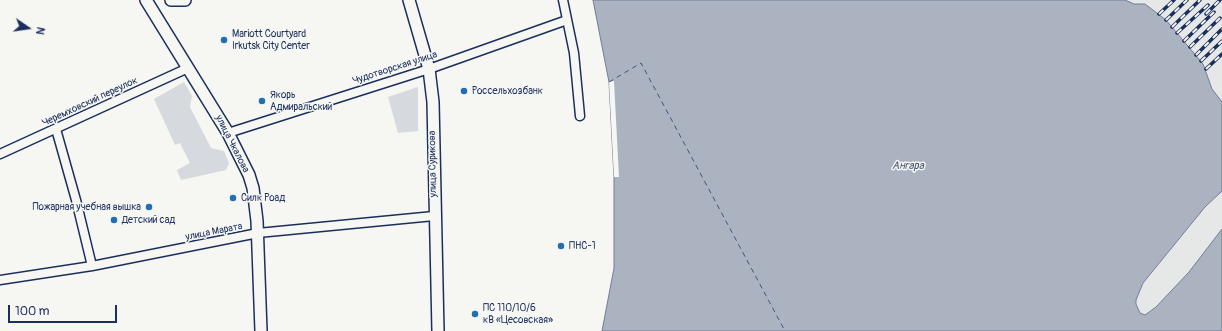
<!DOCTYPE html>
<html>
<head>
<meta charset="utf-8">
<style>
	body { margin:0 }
	#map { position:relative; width:1222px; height:331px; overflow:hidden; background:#f6f6f2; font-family:Pangolin,sans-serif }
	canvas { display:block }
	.north { position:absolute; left:8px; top:8px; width:40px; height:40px; -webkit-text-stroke:3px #f6f6f2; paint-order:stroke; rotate:103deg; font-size:11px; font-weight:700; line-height:16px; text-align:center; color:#1b2f5e }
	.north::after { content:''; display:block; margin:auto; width:14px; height:18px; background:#1b2f5e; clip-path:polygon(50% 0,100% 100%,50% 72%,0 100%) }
	.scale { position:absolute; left:8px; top:305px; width:109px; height:18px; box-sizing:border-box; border:2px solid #1b2f5e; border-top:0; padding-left:5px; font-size:12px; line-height:14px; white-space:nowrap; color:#1b2f5e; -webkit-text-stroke:3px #f6f6f2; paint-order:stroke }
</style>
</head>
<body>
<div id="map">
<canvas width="1222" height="331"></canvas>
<div class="north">N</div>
<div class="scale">100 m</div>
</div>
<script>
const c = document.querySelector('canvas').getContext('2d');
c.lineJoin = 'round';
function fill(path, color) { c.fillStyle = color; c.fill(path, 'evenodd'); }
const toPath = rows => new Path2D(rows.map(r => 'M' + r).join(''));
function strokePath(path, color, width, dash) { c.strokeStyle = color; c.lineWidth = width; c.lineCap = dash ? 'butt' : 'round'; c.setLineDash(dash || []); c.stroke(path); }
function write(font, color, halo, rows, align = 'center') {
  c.font = font + ' Pangolin,sans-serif'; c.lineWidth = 3; c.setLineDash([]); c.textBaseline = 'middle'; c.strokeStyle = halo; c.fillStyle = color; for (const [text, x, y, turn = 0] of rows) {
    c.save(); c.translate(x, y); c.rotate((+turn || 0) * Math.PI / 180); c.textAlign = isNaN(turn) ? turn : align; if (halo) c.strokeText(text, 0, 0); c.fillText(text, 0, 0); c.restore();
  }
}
fill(toPath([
	[1125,0,1222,0,1222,102,1212,89,1203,64,1166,20,1145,4,1134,4],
	[1222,191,1222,229,1189,272,1156,307,1145,315,1140,313,1136,300,1143,283,1205,207]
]), '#e6e7e7');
fill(toPath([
	[184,82,192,96,190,107,211,148,224,151,229,163,226,170,181,180,177,170,190,163,180,143,175,145,154,99],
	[418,87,418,131,398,133,388,97]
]), '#d6d9dd');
const water = toPath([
	[593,0,1125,0,1134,4,1145,4,1166,20,1203,64,1212,89,1222,102,1222,191,1205,207,1143,283,1136,300,1136,304,1140,313,1145,315,1156,307,1189,272,1222,229,1222,331,602,331,614,268,614,177,609,82,593,0]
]);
fill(water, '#abb2c0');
strokePath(water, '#717e99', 1);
fill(toPath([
	[614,81,619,177,614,177,609,82]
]), '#f6f6f2');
strokePath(toPath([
	[609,82,641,63,785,331]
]), '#46567b', 1, [5, 4]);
const street = toPath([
	[563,0,574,53,580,116],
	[56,129,76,200,92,266],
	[228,133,429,69,567,20],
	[0,154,188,68],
	[0,280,92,266,258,233,434,216]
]);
const secondary = toPath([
	[146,0,228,133,249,175,253,188,257,221,261,331],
	[171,0,185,0],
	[409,0,429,69,433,102,438,331]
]);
strokePath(street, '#1b2f5e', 11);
strokePath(secondary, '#1b2f5e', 14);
strokePath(street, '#f6f6f2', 8);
strokePath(secondary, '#f6f6f2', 11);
const rail = toPath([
	[1159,14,1174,0],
	[1206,14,1220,0],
	[1166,20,1187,0],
	[1172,27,1200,0],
	[1177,33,1208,5],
	[1184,41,1214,12],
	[1190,47,1220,18],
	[1196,55,1222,29],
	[1201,61,1222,41],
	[1206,69,1222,54]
]);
strokePath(rail, '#1b2f5e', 3.5);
strokePath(rail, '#f6f6f2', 2, [6]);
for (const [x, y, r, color] of [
	[224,40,4,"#1f6fb2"],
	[464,91,4,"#1f6fb2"],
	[262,101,4,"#1f6fb2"],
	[233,198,4,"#1f6fb2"],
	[149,207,4,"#1f6fb2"],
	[114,220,4,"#1f6fb2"],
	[561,246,4,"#1f6fb2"],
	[475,314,4,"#1f6fb2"]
]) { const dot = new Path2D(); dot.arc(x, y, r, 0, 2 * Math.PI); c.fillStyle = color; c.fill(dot); strokePath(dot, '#f6f6f2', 1.5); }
write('10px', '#1b2f5e', '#f6f6f2', [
	["Mariott Courtyard",232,34],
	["Irkutsk City Center",232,46],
	["Россельхозбанк",472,91],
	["Якорь",270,95],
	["Адмиральский",270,107],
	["Силк Роад",241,198],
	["Пожарная учебная вышка",141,207,"right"],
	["Детский сад",122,220],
	["ПНС-1",569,246],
	["ПС 110/10/6",483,308],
	["кВ «Цесовская»",483,320]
], 'left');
write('10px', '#1b2f5e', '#f6f6f2', [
	["Чудотворская улица",395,68,-18],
	["Черемховский переулок",90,102,-25],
	["улица Чкалова",232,144,63],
	["улица Сурикова",433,164,-91],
	["улица Марата",214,232,-11]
]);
write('italic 11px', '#46567b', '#f6f6f2', [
	["Ангара",908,166]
]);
</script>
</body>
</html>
